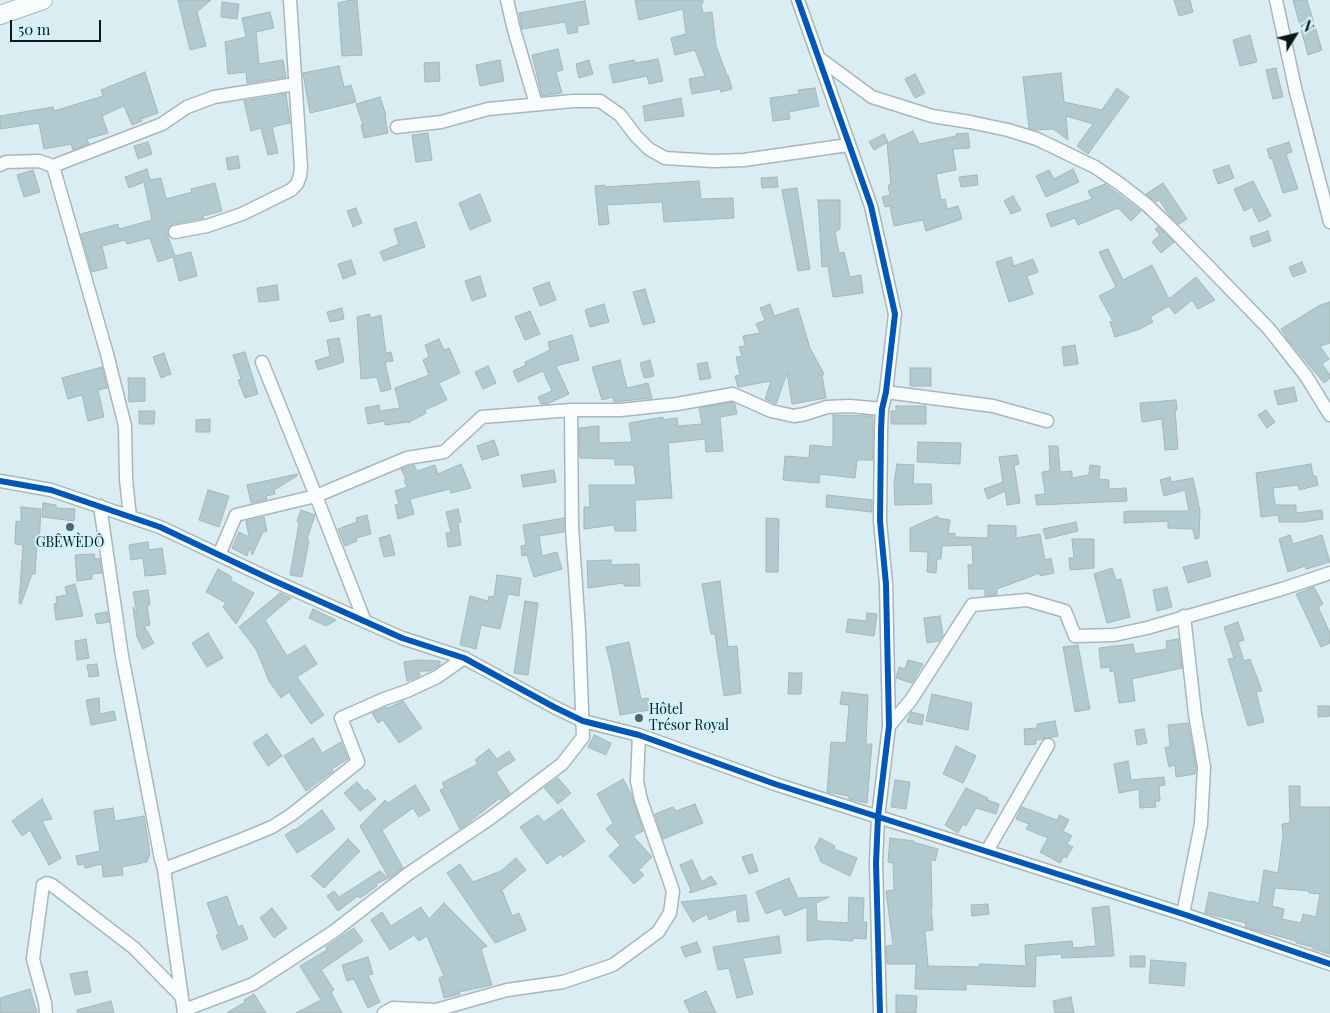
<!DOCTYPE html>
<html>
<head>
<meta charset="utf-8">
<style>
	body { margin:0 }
	#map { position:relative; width:1330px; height:1013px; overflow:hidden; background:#daedf2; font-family:"Playfair Display",serif }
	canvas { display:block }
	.north { position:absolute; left:1270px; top:10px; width:50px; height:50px; -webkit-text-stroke:4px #cff3fc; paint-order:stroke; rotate:54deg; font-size:14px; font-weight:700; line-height:20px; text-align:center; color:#0b181b }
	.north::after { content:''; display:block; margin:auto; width:18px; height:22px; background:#0b181b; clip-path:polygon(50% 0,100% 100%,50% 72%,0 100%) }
	.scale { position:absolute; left:10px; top:20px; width:91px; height:22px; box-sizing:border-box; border:2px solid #0b181b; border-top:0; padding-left:6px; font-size:15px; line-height:18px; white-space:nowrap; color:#0b181b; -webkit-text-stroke:4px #cff3fc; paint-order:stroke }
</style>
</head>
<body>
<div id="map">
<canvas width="1330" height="1013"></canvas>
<div class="north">N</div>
<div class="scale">50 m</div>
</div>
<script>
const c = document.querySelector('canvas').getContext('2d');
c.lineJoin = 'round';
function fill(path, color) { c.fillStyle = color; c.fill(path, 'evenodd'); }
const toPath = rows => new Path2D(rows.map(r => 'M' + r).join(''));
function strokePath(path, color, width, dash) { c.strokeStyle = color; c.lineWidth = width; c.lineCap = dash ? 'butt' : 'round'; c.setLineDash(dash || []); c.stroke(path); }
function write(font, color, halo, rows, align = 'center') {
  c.font = font + ' "Playfair Display",serif'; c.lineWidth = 4; c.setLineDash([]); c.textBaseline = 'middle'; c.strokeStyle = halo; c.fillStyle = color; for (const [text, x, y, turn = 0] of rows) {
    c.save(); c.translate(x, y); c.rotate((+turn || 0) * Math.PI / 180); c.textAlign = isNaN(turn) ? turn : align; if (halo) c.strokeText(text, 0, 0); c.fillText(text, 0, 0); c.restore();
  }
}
const building = toPath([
	[178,0,211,0,197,12,206,46,190,50,178,0],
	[351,0,357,0,362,55,342,56,338,3,351,0],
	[635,0,703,0,703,3,701,4,703,13,712,12,716,46,727,75,728,75,732,89,721,92,720,89,692,94,689,79,705,76,695,50,675,55,671,38,686,34,683,9,639,20,635,0],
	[1174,0,1190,0,1193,12,1179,16,1174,0],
	[1293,0,1307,0,1322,50,1308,55,1293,0],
	[585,1,589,24,577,26,578,32,568,34,565,22,522,29,519,13,585,1],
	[222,2,239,4,237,19,221,17,222,2],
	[270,12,274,28,256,32,259,64,283,60,286,77,247,83,246,72,228,74,225,42,246,37,242,18,270,12],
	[1250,35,1257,62,1240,66,1233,40,1250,35],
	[558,49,563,70,556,72,562,93,542,96,532,55,558,49],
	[658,59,663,81,649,84,647,76,613,83,609,65,634,60,635,63,658,59],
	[500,60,504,81,480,86,476,65,500,60],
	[589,60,593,74,579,78,576,64,589,60],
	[439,62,440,81,425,82,424,63,439,62],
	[339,66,344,87,351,85,356,102,310,113,303,73,339,66],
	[1276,68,1283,97,1273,99,1266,70,1276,68],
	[145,72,158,113,141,119,142,121,132,125,124,106,102,116,108,133,87,139,89,144,73,150,71,144,44,149,39,123,0,129,0,116,53,107,54,111,103,96,101,90,145,72],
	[1061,73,1064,102,1102,110,1117,88,1129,97,1088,154,1077,146,1093,124,1066,116,1068,140,1053,129,1036,130,1029,128,1023,77,1061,73],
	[915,74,925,93,915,98,905,79,915,74],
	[815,88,819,106,789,112,790,119,773,121,770,98,799,94,798,90,815,88],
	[286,94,290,123,272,127,278,153,268,155,261,128,251,131,244,101,286,94],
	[380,97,386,115,385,116,388,133,364,138,361,125,363,125,356,104,380,97],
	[681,98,684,116,645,121,643,106,681,98],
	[913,131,919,144,956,136,956,134,968,133,970,148,953,149,956,170,936,174,941,200,945,199,947,209,958,206,962,219,926,231,923,220,894,226,890,206,885,207,882,197,890,195,888,185,891,185,887,143,913,131],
	[428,133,432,160,416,162,412,135,428,133],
	[884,134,888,142,874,150,869,142,884,134],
	[148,142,152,154,138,159,134,146,148,142],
	[1289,142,1292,152,1286,154,1298,189,1283,193,1272,158,1270,159,1267,149,1289,142],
	[238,156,240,168,228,170,226,158,238,156],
	[1229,165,1234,178,1218,184,1213,170,1229,165],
	[147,169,150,180,161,178,166,199,192,192,191,189,215,183,222,211,203,216,204,218,173,224,166,231,175,256,191,252,197,276,179,281,173,257,158,262,150,238,127,244,125,240,102,246,107,268,92,272,81,234,118,224,119,229,152,220,144,182,129,188,125,177,147,169],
	[1073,169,1079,182,1046,197,1036,176,1049,170,1054,179,1073,169],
	[33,170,40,192,24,197,17,175,33,170],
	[977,175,978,185,961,187,959,177,977,175],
	[777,177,778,187,762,188,761,178,777,177],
	[699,181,701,199,733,198,734,218,664,222,662,202,607,205,609,224,599,225,595,186,605,185,605,187,699,181],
	[1253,181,1271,216,1259,222,1252,207,1244,211,1234,189,1253,181],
	[1163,183,1187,219,1179,224,1170,216,1159,200,1156,202,1146,194,1163,183],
	[1105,184,1141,211,1131,221,1118,208,1078,225,1075,218,1051,227,1046,214,1092,199,1088,191,1105,184],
	[797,188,810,269,798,271,782,190,797,188],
	[480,194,491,221,470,230,459,203,480,194],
	[1013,196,1021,210,1011,214,1004,201,1013,196],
	[818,200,840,200,840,229,835,232,839,253,844,252,850,277,861,275,863,293,833,297,828,266,822,267,818,200],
	[356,208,362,223,353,227,347,211,356,208],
	[416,222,425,247,384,261,380,252,399,244,394,229,416,222],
	[1158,227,1174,242,1161,253,1152,242,1160,235,1155,229,1158,227],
	[1268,231,1271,241,1253,247,1250,237,1268,231],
	[1108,249,1123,280,1152,265,1169,299,1196,277,1215,300,1198,309,1192,300,1175,314,1169,306,1150,317,1153,322,1140,329,1115,337,1110,322,1113,321,1099,296,1116,287,1099,252,1108,249],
	[1011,257,1014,266,1033,259,1038,272,1027,276,1033,294,1009,302,996,262,1011,257],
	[351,260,356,274,343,279,338,264,351,260],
	[1302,262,1306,272,1293,277,1289,267,1302,262],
	[480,276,486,296,472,301,465,281,480,276],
	[549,282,556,300,540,306,533,288,549,282],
	[277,285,279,300,259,302,257,288,277,285],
	[645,289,655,322,643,325,633,292,645,289],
	[1330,302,1330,343,1320,346,1329,359,1322,364,1330,375,1330,378,1324,383,1288,340,1281,329,1320,305,1330,302],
	[604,304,609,322,590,327,585,310,604,304],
	[770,304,774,316,798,308,810,348,824,374,822,375,826,398,792,404,787,373,776,404,765,399,771,381,738,387,735,376,740,375,736,357,742,356,739,347,745,346,743,336,760,333,756,324,765,320,760,308,770,304],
	[342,308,344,319,330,322,327,312,342,308],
	[530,311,540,334,525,340,515,317,530,311],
	[369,314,371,318,381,315,386,353,391,352,393,361,385,362,391,389,381,392,377,377,361,379,357,317,369,314],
	[572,335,579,360,556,366,569,394,547,404,541,404,538,397,552,391,543,371,518,382,513,371,526,365,525,362,550,350,548,342,572,335],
	[339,338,344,362,318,370,315,361,330,356,327,340,339,338],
	[439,339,444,350,449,348,460,373,439,383,447,400,425,410,426,413,408,423,407,422,385,425,385,421,368,424,365,408,379,405,380,411,400,408,395,388,429,375,423,360,429,357,425,345,439,339],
	[1075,345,1078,364,1064,366,1062,347,1075,345],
	[245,352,258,394,245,398,238,380,241,379,233,355,245,352],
	[164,353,171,374,161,378,153,357,164,353],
	[620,360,627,388,648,383,652,398,614,402,613,397,602,400,592,367,620,360],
	[650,360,654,376,644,378,640,363,650,360],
	[707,362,711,378,700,380,697,364,707,362],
	[488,366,496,383,483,389,475,372,488,366],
	[102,367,107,388,98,390,104,417,88,421,82,395,68,399,62,378,102,367],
	[910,368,931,368,931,386,910,386,910,368],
	[128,378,145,378,145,401,129,402,128,378],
	[1294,387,1297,401,1278,405,1274,391,1294,387],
	[1176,400,1177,410,1175,410,1178,449,1165,450,1162,419,1142,422,1140,403,1176,400],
	[732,402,735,404,737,414,720,417,723,451,706,452,705,439,668,443,672,498,635,500,636,531,615,531,614,525,584,529,584,507,590,507,589,485,636,485,634,465,615,465,615,459,580,458,579,428,599,426,599,443,632,442,629,423,663,417,663,420,677,418,678,426,702,424,699,408,732,402],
	[896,406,926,406,926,424,891,424,891,411,896,411,896,406],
	[1266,410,1275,422,1267,428,1258,415,1266,410],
	[139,411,155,411,154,424,139,424,139,411],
	[833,415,873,416,873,460,857,460,855,478,820,474,819,483,783,480,785,456,809,458,810,445,833,447,833,415],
	[210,419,210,432,196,432,196,420,210,419],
	[494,440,499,455,482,460,477,446,494,440],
	[918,442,961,443,960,464,917,462,918,442],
	[1049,446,1058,446,1060,472,1072,471,1072,478,1089,475,1090,465,1100,466,1099,479,1109,480,1109,489,1126,488,1127,501,1037,505,1035,495,1045,494,1042,472,1050,471,1049,446],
	[1017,455,1019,464,1014,465,1020,503,1007,505,1005,491,988,499,984,489,1003,482,999,457,1017,455],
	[461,464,471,488,451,493,450,489,410,499,414,514,398,519,395,505,399,504,395,491,407,487,404,480,406,479,401,469,414,465,417,471,435,465,438,474,461,464],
	[897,464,914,465,913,484,931,484,932,504,895,505,894,484,897,464],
	[1311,464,1313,476,1316,476,1318,485,1299,490,1298,485,1273,488,1275,505,1296,505,1296,513,1322,510,1323,519,1304,522,1279,522,1278,515,1261,517,1256,473,1311,464],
	[554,470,556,482,523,487,521,475,554,470],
	[297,474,297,476,274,490,275,494,266,496,267,499,251,503,247,485,297,474],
	[1170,477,1171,482,1193,478,1200,511,1199,538,1195,539,1193,529,1168,528,1168,521,1124,523,1124,512,1129,511,1189,511,1185,490,1164,496,1160,480,1170,477],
	[208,490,229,496,219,527,199,520,208,490],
	[827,495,872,500,872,512,826,507,827,495],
	[43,503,56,505,56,508,75,509,74,521,42,517,43,503],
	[21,507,41,509,39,546,37,545,35,574,32,574,21,604,19,603,23,545,15,544,16,521,21,522,21,507],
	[458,509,461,522,458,523,461,545,448,547,446,533,451,533,446,512,458,509],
	[301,510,315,515,307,539,309,540,302,577,290,575,299,523,297,522,301,510],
	[367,515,371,534,356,538,357,541,345,546,338,529,357,522,356,518,367,515],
	[937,516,938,518,950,520,948,534,955,533,955,537,988,538,988,525,1016,526,1016,538,1040,534,1045,560,1051,558,1054,573,1040,576,1040,573,997,589,997,595,985,596,985,589,969,589,968,565,973,565,972,545,942,546,941,559,937,559,936,573,927,572,928,552,910,551,910,528,937,516],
	[264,517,267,531,263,532,252,555,250,547,247,556,232,548,239,532,249,537,246,521,264,517],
	[564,518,564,532,539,536,542,556,557,552,562,569,534,577,527,555,522,556,521,546,526,545,523,525,564,518],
	[766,518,779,519,778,572,766,572,766,518],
	[1076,522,1078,531,1046,539,1043,529,1076,522],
	[390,535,395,555,384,557,379,538,390,535],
	[1290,535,1293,544,1322,535,1330,562,1306,569,1305,566,1288,572,1279,539,1290,535],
	[1072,539,1094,539,1094,568,1070,570,1069,558,1074,558,1072,539],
	[148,542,149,550,162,548,166,574,145,576,143,558,131,560,129,545,148,542],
	[94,554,95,559,99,558,102,573,92,574,92,579,77,581,75,555,94,554],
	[611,560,611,565,639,564,640,586,624,586,624,583,588,588,587,561,611,560],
	[1207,561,1211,576,1188,583,1183,567,1207,561],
	[1112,568,1116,580,1121,579,1130,617,1107,623,1094,574,1112,568],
	[218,569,232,577,230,580,254,593,236,624,223,607,226,603,206,592,218,569],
	[497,575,521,578,519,596,508,594,500,629,481,625,476,649,460,645,470,596,488,601,489,596,494,597,497,575],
	[720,581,728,647,737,646,741,693,724,696,715,634,711,634,702,584,720,581],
	[75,584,83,616,56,620,54,604,57,603,56,597,67,595,65,587,75,584],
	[1167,587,1172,607,1157,611,1153,590,1167,587],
	[1314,587,1323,604,1318,607,1330,633,1330,643,1321,647,1296,594,1314,587],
	[148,590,150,605,147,605,150,625,144,626,154,643,143,649,137,637,133,607,137,613,133,592,148,590],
	[280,593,291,598,265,620,287,656,305,645,317,664,297,677,324,715,311,724,289,692,281,698,269,681,256,649,239,627,280,593],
	[525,601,538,603,528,675,514,673,525,601],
	[313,609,336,620,326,626,309,618,313,609],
	[107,612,109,622,97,624,95,614,107,612],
	[867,613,877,614,874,636,846,632,848,619,866,621,867,613],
	[940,616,943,635,939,641,927,643,924,618,940,616],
	[1238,622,1244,640,1238,642,1244,661,1250,659,1262,691,1256,692,1264,722,1248,726,1228,659,1234,658,1224,627,1238,622],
	[208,633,223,658,207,667,192,643,208,633],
	[86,639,89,658,77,660,75,641,86,639],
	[1178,639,1182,668,1132,679,1135,701,1119,703,1114,671,1110,672,1110,667,1101,668,1099,648,1133,644,1135,654,1167,649,1166,641,1178,639],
	[629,642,641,699,648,698,650,710,620,715,611,666,606,647,629,642],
	[1078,645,1090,709,1075,712,1063,647,1078,645],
	[418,660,440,661,440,665,430,671,419,671,420,676,407,681,404,662,418,660],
	[908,660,923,664,912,683,896,678,899,667,905,669,908,660],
	[97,664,99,676,89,677,87,665,97,664],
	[789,673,802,673,801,694,788,694,789,673],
	[842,692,868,695,866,744,872,744,867,803,849,799,849,796,827,792,831,742,846,743,849,705,840,704,842,692],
	[932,694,972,703,968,730,926,721,932,694],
	[99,698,100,714,114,711,116,720,91,725,86,700,99,698],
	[403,701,422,728,399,743,383,720,378,723,372,713,387,707,388,708,403,701],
	[1318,706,1330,706,1330,716,1318,717,1318,706],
	[911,712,924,715,922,725,907,722,911,712],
	[1055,721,1058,736,1036,740,1036,744,1025,745,1024,729,1037,728,1037,724,1055,721],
	[1188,723,1196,767,1195,774,1176,777,1175,765,1169,767,1165,748,1170,746,1168,725,1188,723],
	[1144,729,1147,743,1137,745,1135,730,1144,729],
	[267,734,282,756,268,766,253,743,267,734],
	[594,735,611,743,606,755,588,747,594,735],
	[313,738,322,753,341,742,348,759,332,769,333,771,306,791,284,756,313,738],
	[956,746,976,756,963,783,943,774,956,746],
	[489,749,497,759,509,751,515,760,496,772,510,793,501,800,500,798,460,829,440,790,445,788,442,783,478,764,475,760,489,749],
	[1128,761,1131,780,1164,777,1165,785,1159,786,1160,801,1155,801,1156,807,1140,808,1139,789,1119,793,1114,764,1128,761],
	[558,778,571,793,558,804,544,788,558,778],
	[623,779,631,793,643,831,633,836,652,857,639,870,644,875,634,884,609,856,620,845,606,829,613,823,597,794,623,779],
	[895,780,910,782,906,809,891,807,895,780],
	[357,782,365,791,367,789,376,799,360,811,344,793,357,782],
	[415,785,430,810,419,817,413,808,382,830,403,868,389,878,360,826,385,800,388,803,415,785],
	[1289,786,1300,786,1300,807,1330,807,1330,954,1313,949,1313,947,1296,943,1296,941,1245,927,1246,923,1205,913,1209,892,1251,902,1251,901,1259,903,1264,870,1278,873,1283,835,1282,824,1290,823,1289,786],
	[1275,888,1309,891,1309,893,1320,894,1316,917,1303,914,1301,923,1282,919,1284,909,1272,906,1275,888],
	[966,788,988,798,987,800,999,804,996,814,976,808,966,826,963,824,958,833,945,825,966,788],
	[42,799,52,819,42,821,61,858,49,865,30,830,22,836,12,821,42,799],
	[695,804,703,823,663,839,655,814,673,807,676,811,695,804],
	[1022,807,1057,820,1060,815,1069,820,1063,831,1072,836,1067,844,1073,847,1066,858,1064,856,1060,863,1040,852,1048,838,1026,829,1029,824,1016,819,1022,807],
	[113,808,115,821,144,816,150,854,147,862,122,867,123,875,103,877,102,864,85,868,84,864,78,865,76,856,100,851,94,811,113,808],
	[562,809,585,841,563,857,561,854,547,864,520,827,538,815,544,822,562,809],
	[322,810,335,829,297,853,285,835,294,829,295,830,322,810],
	[820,838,835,846,834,849,857,858,850,876,821,862,815,847,820,838],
	[890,838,914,841,913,842,938,849,935,861,931,859,932,908,931,908,933,930,925,931,928,966,979,967,979,964,1026,966,1025,945,1072,941,1073,948,1096,946,1092,908,1109,906,1114,956,1062,958,1061,954,1036,956,1035,987,966,984,966,990,915,989,916,964,887,964,886,946,893,945,886,891,894,890,893,863,888,862,890,838],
	[348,839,360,851,324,888,311,876,348,839],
	[752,854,758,871,749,874,742,857,752,854],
	[516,858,526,870,502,890,512,916,519,913,526,930,495,943,447,873,460,864,473,882,501,871,516,858],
	[692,860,702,882,711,876,717,884,690,893,689,892,691,890,680,865,692,860],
	[380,871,388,878,376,884,377,886,360,898,358,896,338,911,327,896,334,891,339,897,380,871],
	[789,878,798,898,829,897,816,903,817,921,848,923,849,897,864,898,863,922,867,922,866,939,853,938,853,941,826,939,807,941,807,907,785,916,781,908,766,914,756,892,789,878],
	[746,895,749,921,738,922,736,909,709,920,707,914,693,922,681,902,746,895],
	[227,896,238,927,242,925,248,939,222,950,216,935,219,935,207,903,227,896],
	[444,903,487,946,481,949,492,985,459,992,460,994,444,998,439,978,444,976,427,936,419,941,414,935,390,950,371,920,382,912,391,926,421,907,429,919,444,903],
	[988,904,989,914,972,916,971,905,988,904],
	[272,908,287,928,274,938,260,918,272,908],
	[354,928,363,941,320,971,322,971,334,990,331,992,342,1013,296,1013,321,1000,300,966,327,950,326,947,354,928],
	[779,936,781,953,743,958,753,994,737,998,729,968,718,970,713,947,779,936],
	[697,942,701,952,685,957,681,947,697,942],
	[1130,956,1145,956,1145,967,1130,967,1130,956],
	[368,957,373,974,368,975,380,1002,368,1008,354,979,347,981,342,965,368,957],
	[1151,960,1186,963,1184,986,1149,983,1151,960],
	[87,971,91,992,75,995,70,974,87,971],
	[30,989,37,1013,0,1013,0,998,30,989],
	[706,991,716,1013,690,1013,684,1001,706,991],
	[254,994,266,1013,227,1013,245,1002,244,1000,254,994],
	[896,995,917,996,916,1013,896,1013,896,995],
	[1071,997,1074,1013,1055,1013,1053,1001,1071,997],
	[111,1001,114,1013,77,1013,77,1010,111,1001]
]);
fill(building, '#b1cad0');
strokePath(building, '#a7b6ba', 1);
const street = toPath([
	[507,0,514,30,536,104],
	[798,0,871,206,895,314,886,392,882,409,881,430,880,521,886,584,889,726,878,817,876,863,880,1013],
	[1276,0,1296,92,1330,222],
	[819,58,872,97,932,116,970,122,1008,130,1037,139,1095,167,1120,184,1147,205,1173,230,1269,329,1306,376,1330,415],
	[397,127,441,122,488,109,573,101,600,101,620,115,636,136,649,149,665,158,713,161,744,160,848,145],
	[0,165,6,162,39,161,53,166,162,124,187,107,214,97,295,84],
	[53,166,107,354,125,426,126,479,130,517],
	[175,232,207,226,242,214,291,190,297,184,300,176,301,167,290,0],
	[886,392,993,406,1047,421],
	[0,481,51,490,160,527,270,579,402,638,464,658,554,707,583,721,639,735,775,784,1183,914,1330,964],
	[100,506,122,656,161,859,164,869,184,1013],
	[219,555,236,515,316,496,262,362],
	[365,622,316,496,407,458,444,452,482,417,571,410,620,410,677,404,733,394,771,411,794,416,805,414,827,407,850,406,882,409],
	[889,726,911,700,972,605,1027,600,1065,611,1075,636,1114,635,1147,628,1282,589,1330,573],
	[987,851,1048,745],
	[164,869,243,839,272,827,291,815,358,762,341,718,384,699,407,691,437,677,464,658],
	[1183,914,1201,824,1204,767,1195,714,1184,616],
	[184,1010,253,984,333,932,408,874,492,817,562,764,583,737,579,630,572,527,571,410],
	[46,1013,45,1003,33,959,43,885,47,883,52,885,134,948,181,996],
	[384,1013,393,1008,436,1010,507,990,563,982,613,965,658,932,670,913,673,891,641,800,637,781,639,735]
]);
const secondary = toPath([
	[0,15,43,0]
]);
strokePath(street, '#a7b7ba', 15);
strokePath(secondary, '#a7b7ba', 20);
strokePath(street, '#f9fcfd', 12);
strokePath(secondary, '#f9fcfd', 18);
strokePath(toPath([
	[798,0,871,206,895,314,886,392,882,409,881,430,880,521,886,584,889,726,878,817,876,863,880,1013],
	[0,481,51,490,160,527,270,579,402,638,464,658,554,707,583,721,639,735,775,784,1183,914,1330,964]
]), '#0057b8', 6);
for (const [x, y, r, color] of [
	[70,527,5,"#536366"],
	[639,718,5,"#536366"]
]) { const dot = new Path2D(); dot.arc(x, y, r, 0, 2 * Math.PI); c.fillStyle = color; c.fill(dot); strokePath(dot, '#cff3fc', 2); }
write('14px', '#0b181b', '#cff3fc', [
	["GBÊWÈDÔ",70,543],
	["Hôtel",649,710,"left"],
	["Trésor Royal",649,726,"left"]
]);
</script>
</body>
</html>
